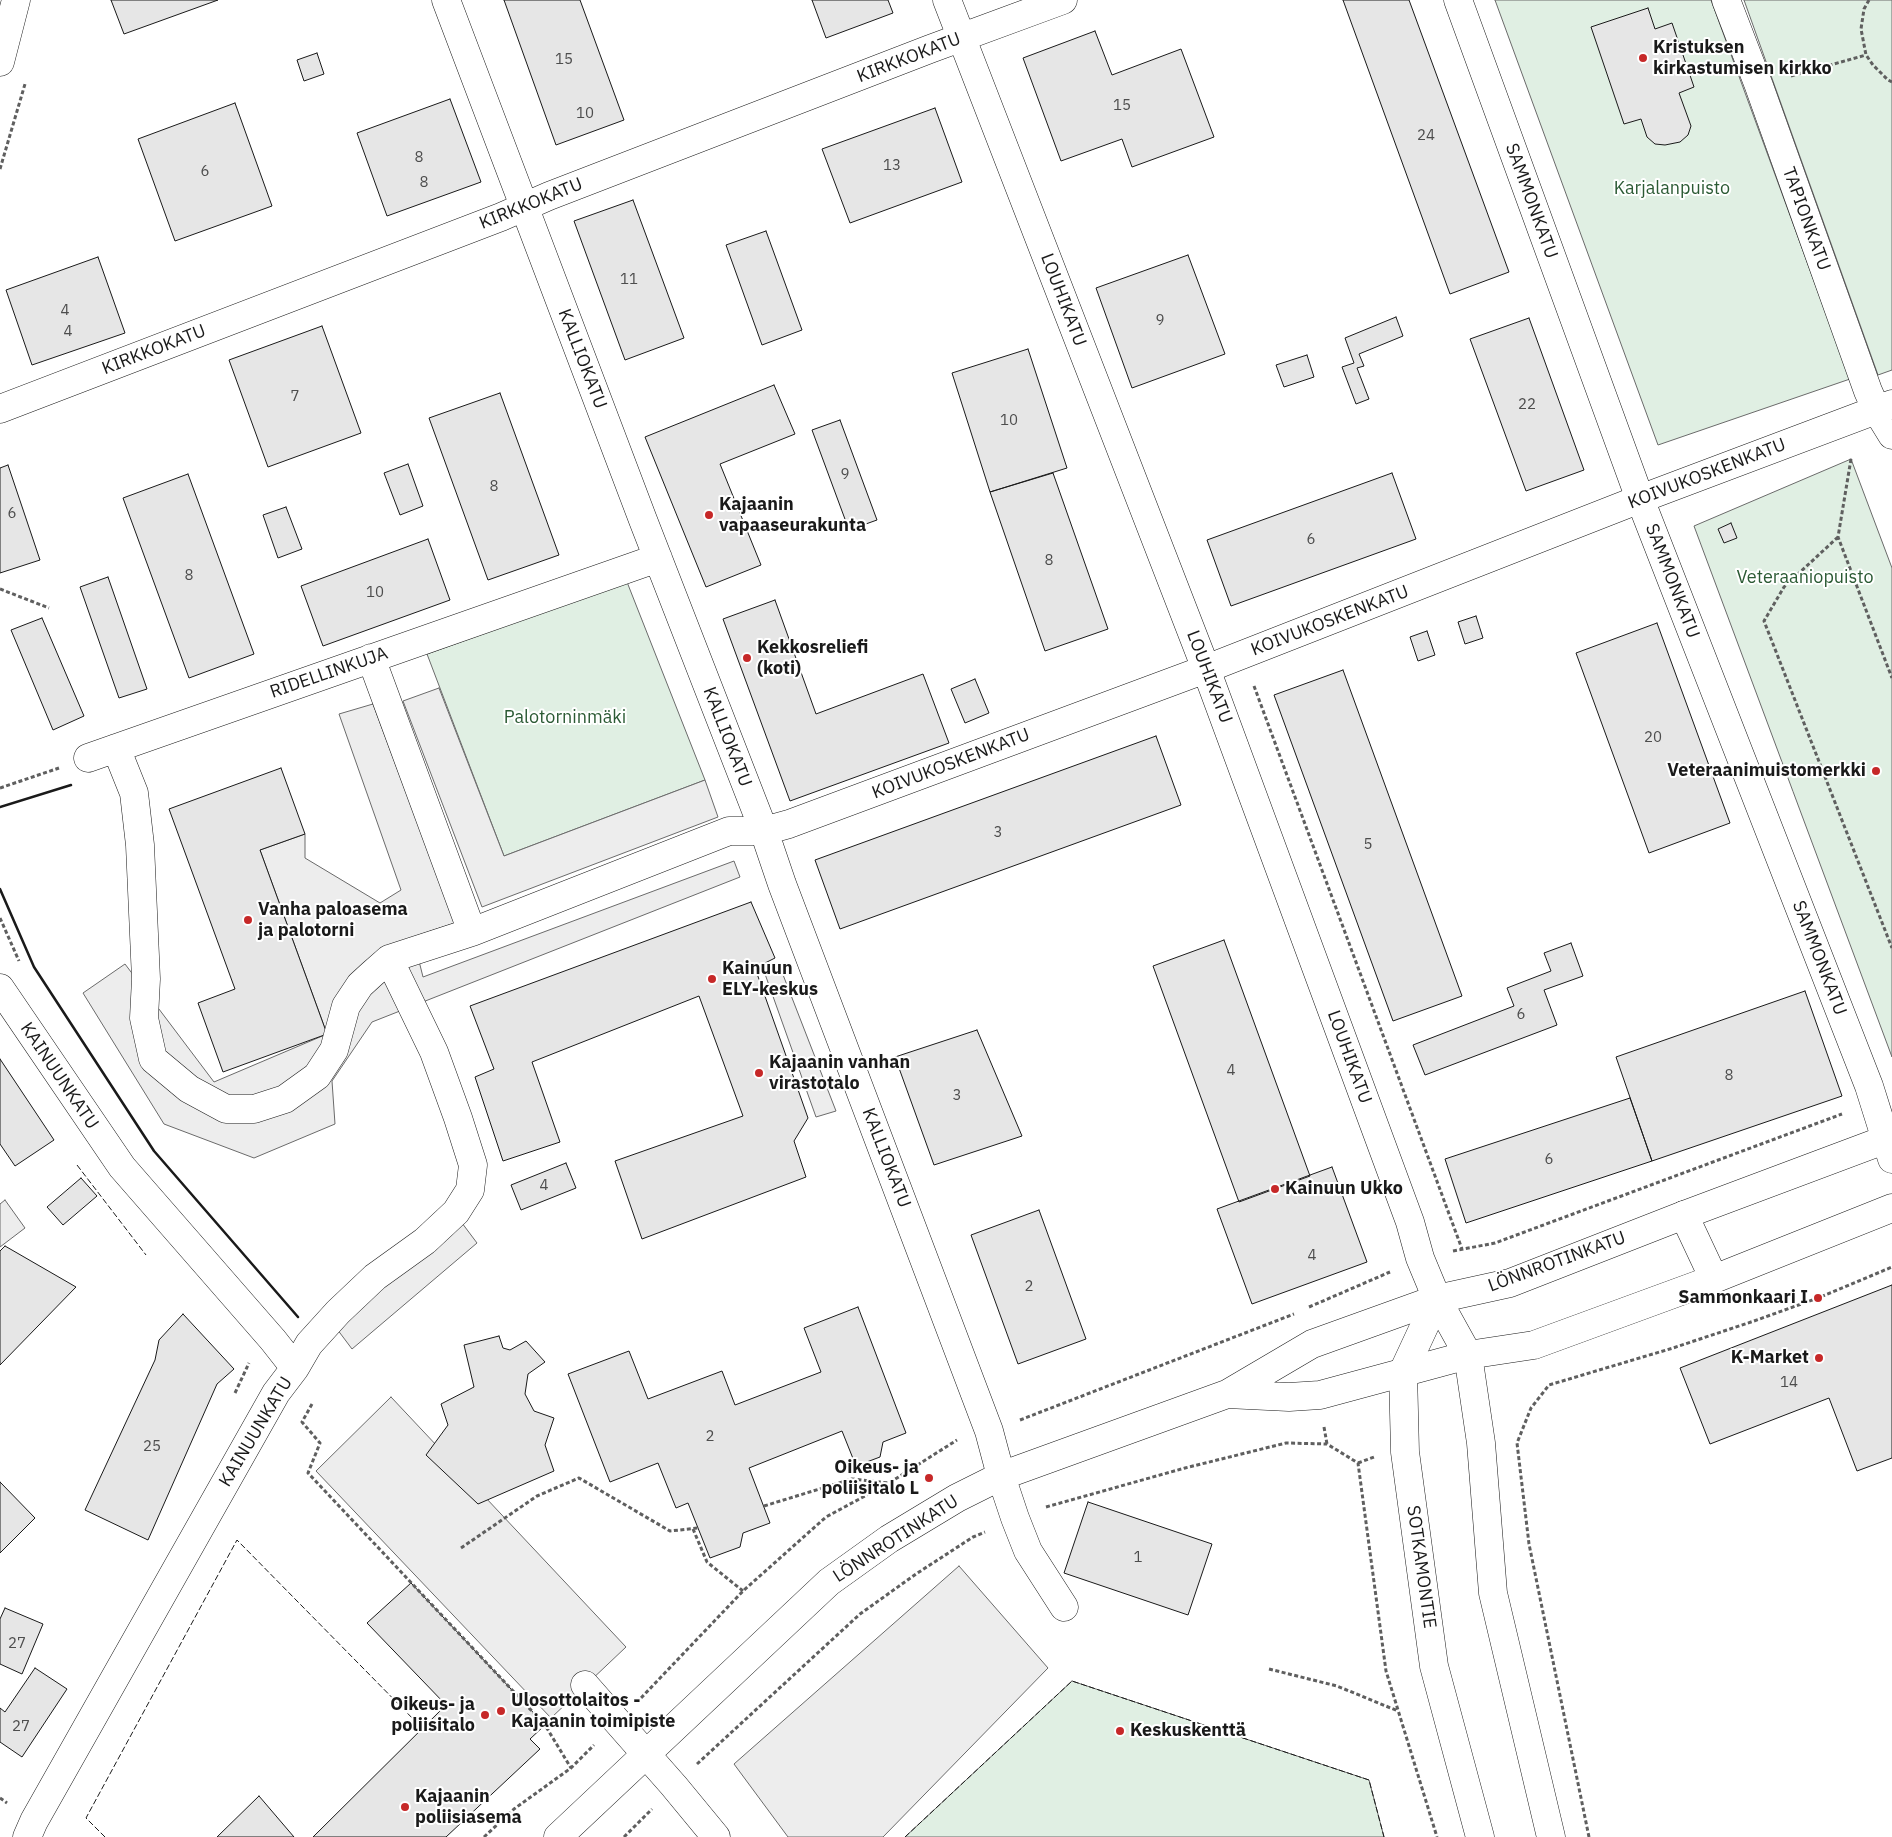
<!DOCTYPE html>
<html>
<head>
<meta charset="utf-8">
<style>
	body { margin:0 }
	canvas { display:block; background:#fff }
</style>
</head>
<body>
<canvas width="1892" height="1837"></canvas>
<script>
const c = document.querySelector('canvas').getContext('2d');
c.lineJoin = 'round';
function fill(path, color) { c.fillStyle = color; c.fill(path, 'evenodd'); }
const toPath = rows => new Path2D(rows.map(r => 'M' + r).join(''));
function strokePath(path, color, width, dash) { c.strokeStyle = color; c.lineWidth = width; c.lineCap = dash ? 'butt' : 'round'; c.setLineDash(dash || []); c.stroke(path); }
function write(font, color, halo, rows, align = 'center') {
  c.font = font + ' "IBM Plex Sans",sans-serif'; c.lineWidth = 4; c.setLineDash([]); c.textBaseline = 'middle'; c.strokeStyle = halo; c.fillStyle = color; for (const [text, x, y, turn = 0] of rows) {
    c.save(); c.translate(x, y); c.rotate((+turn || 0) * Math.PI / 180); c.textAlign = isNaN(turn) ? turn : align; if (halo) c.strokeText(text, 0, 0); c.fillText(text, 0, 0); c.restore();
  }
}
const green = toPath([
	[1495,0,1711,0,1850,379,1658,445,1495,0],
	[1744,0,1892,0,1892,370,1878,375,1744,0],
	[1851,459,1892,568,1892,1057,1694,526,1851,459],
	[627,582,705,780,504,856,427,654,627,582],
	[1072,1681,1369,1780,1384,1837,905,1837,1072,1681]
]);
fill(green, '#e0efe3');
strokePath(green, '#6a6a6a', 1);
const parking = toPath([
	[439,688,504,856,705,780,718,817,482,907,403,701,439,688],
	[373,704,455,923,413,937,423,977,734,861,740,877,372,1022,332,1081,335,1124,254,1158,164,1124,83,993,125,964,214,1082,327,1034,260,850,305,834,305,858,380,903,401,890,339,714,373,704],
	[780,967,836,1111,816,1117,765,974,780,967],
	[5,1200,25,1228,0,1247,0,1204,5,1200],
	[459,1219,477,1243,352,1349,334,1325,459,1219],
	[391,1397,626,1647,551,1718,316,1471,391,1397],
	[959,1566,1048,1668,883,1837,788,1837,734,1764,959,1566]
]);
fill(parking, '#ededed');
strokePath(parking, '#6a6a6a', 1);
const building = toPath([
	[111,0,218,0,124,34,111,0],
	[504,0,580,0,624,120,556,145,504,0],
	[812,0,888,0,893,13,826,38,812,0],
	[1343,0,1409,0,1509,272,1450,294,1343,0],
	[1648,8,1655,29,1672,23,1694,87,1679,93,1691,126,1688,135,1680,142,1665,145,1655,144,1647,137,1641,119,1624,124,1591,27,1648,8],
	[1095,31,1112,75,1181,49,1214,137,1132,167,1122,139,1061,161,1023,58,1095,31],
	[317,53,324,74,304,81,297,60,317,53],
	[450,99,481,182,387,216,357,133,450,99],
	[235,103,272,206,175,241,138,139,235,103],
	[935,108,962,182,850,223,822,149,935,108],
	[633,200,684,338,625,360,574,221,633,200],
	[766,231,802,330,762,345,726,245,766,231],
	[1188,255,1225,354,1132,388,1096,288,1188,255],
	[98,257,125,333,32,365,6,290,98,257],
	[1396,317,1403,336,1359,354,1364,366,1357,368,1369,399,1356,404,1342,367,1354,363,1345,338,1396,317],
	[1529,318,1584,470,1526,491,1470,339,1529,318],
	[322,326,361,433,268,467,229,360,322,326],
	[1028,349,1067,468,990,492,952,373,1028,349],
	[1307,355,1314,377,1284,387,1276,365,1307,355],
	[774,385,795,434,720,464,761,565,706,587,645,437,774,385],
	[500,393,559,555,488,580,429,418,500,393],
	[840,420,877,520,849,530,812,430,840,420],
	[408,464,423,506,400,515,384,473,408,464],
	[8,465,40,560,0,573,0,468,8,465],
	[1053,473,1108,629,1045,651,990,492,1053,473],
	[1392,473,1416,539,1231,606,1207,540,1392,473],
	[188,474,254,654,189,678,123,498,188,474],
	[286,507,302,549,278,558,263,515,286,507],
	[1731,523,1737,538,1724,543,1718,529,1731,523],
	[428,539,450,600,323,646,301,586,428,539],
	[108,577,147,689,119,698,80,587,108,577],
	[775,600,816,714,923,674,949,743,790,801,723,619,775,600],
	[1476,616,1483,638,1465,644,1458,622,1476,616],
	[42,618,84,716,53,730,11,630,42,618],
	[1657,623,1730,823,1649,853,1576,653,1657,623],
	[1427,631,1435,655,1418,661,1410,637,1427,631],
	[1343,670,1462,996,1393,1021,1274,695,1343,670],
	[975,679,989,713,965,723,951,689,975,679],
	[1156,736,1181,805,840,929,815,860,1156,736],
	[281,768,305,834,260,850,327,1034,223,1072,198,1003,235,989,169,809,281,768],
	[751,902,775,958,755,968,808,1118,794,1141,806,1177,642,1239,615,1161,743,1116,699,996,532,1062,560,1142,503,1161,475,1077,494,1069,470,1006,751,902],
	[1224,940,1310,1176,1239,1202,1153,966,1224,940],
	[1571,943,1583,976,1544,990,1557,1025,1425,1075,1413,1045,1514,1006,1507,988,1551,971,1544,953,1571,943],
	[1805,991,1842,1096,1652,1161,1616,1057,1805,991],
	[977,1030,1022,1136,934,1165,895,1057,977,1030],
	[0,1059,54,1140,15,1166,0,1144,0,1059],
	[1630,1098,1652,1161,1466,1223,1445,1159,1630,1098],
	[566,1163,576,1188,521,1210,511,1185,566,1163],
	[1332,1167,1367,1262,1252,1304,1217,1209,1332,1167],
	[81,1178,97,1196,63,1225,47,1207,81,1178],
	[1039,1210,1086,1339,1018,1364,971,1235,1039,1210],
	[5,1246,76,1287,0,1365,0,1251,5,1246],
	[1892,1285,1892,1458,1857,1471,1829,1398,1710,1444,1680,1368,1892,1285],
	[858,1307,906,1433,883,1442,880,1457,856,1466,842,1431,749,1468,770,1523,743,1533,740,1547,710,1558,688,1503,676,1508,658,1463,610,1482,568,1374,629,1351,648,1399,722,1371,735,1405,821,1372,804,1328,858,1307],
	[183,1314,234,1369,217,1384,148,1540,85,1510,155,1360,159,1340,183,1314],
	[499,1336,503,1348,510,1350,526,1341,545,1362,528,1374,525,1394,534,1411,554,1418,545,1445,554,1471,478,1504,426,1455,448,1425,441,1404,474,1387,464,1345,499,1336],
	[0,1482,35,1518,0,1553,0,1482],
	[1088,1502,1212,1544,1188,1615,1064,1573,1088,1502],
	[411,1583,545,1725,530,1739,540,1749,446,1837,313,1837,446,1705,367,1623,411,1583],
	[5,1608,43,1624,22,1674,0,1664,0,1619,5,1608],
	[35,1668,67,1689,22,1757,0,1742,0,1708,5,1712,35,1668],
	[259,1796,294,1837,217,1837,259,1796]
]);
fill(building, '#e6e6e6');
strokePath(building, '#1a1a1a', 1);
const minor = toPath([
	[446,0,643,520,764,831,782,884,989,1431,1001,1476,1015,1518,1028,1551,1064,1607],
	[947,0,1206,669,1410,1222,1420,1258,1437,1299,1468,1355,1320,1395,1289,1397,1227,1394],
	[1458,0,1640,499,1869,1086,1892,1159],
	[1726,0,1759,86,1868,391,1876,409,1892,435],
	[0,62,16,0],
	[0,409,501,217,549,196,930,49,1063,0],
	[116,748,134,793,140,845,146,979,144,1018,153,1059,189,1089,226,1109,254,1109,285,1099,317,1076,334,1050,346,1006,360,985,372,974,389,959,472,932,371,658],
	[88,758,658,558],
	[472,932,729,831,764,831,789,824,1206,669,1640,499,1892,404],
	[0,988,122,1167,273,1340,295,1368,276,1393,34,1821,27,1837],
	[1684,1215,1714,1279],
	[295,1368,309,1344,338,1312,375,1277,425,1241,456,1212,470,1190,473,1165,458,1118,434,1052,389,959],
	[585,1685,674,1786,716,1837],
	[558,1837,829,1582,889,1539,957,1498,1001,1476,1227,1394,1312,1344,1437,1299]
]);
const major = toPath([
	[1437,1299,1510,1283,1684,1215,1892,1137],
	[1468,1355,1534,1345,1714,1279,1892,1208]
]);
const highway = toPath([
	[1437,1299,1403,1372,1405,1452,1434,1666,1480,1837],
	[1468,1355,1481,1443,1493,1593,1551,1837]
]);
strokePath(minor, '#1a1a1a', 29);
strokePath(major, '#1a1a1a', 29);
strokePath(highway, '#1a1a1a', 29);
strokePath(toPath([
	[1869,0,1864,9,1861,29,1866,55,1873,65,1888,80,1892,82],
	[1791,76,1866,55],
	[0,169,25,84],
	[1851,459,1838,537,1892,678],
	[1838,537,1784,587,1764,621,1892,948],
	[0,589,49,608],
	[1254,686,1462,1249],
	[0,788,59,768],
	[0,918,19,961],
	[1453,1251,1495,1243,1842,1114],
	[1309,1307,1390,1272],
	[235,1393,249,1363],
	[312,1404,302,1422,320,1443,308,1473,545,1725,571,1768],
	[1020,1420,1294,1314],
	[1324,1427,1327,1444],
	[1358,1463,1374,1457],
	[764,1506,852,1479,889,1483],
	[1046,1507,1185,1468,1286,1443,1327,1444,1358,1463,1386,1671,1437,1837],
	[693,1529,707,1562,743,1591],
	[461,1548,537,1496,579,1478,670,1531,698,1528],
	[1269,1669,1337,1686,1398,1711],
	[641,1698,743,1591,826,1517,889,1483,957,1440],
	[697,1764,860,1614,916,1574,973,1537,985,1532],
	[0,1798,7,1803],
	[484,1837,514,1809,571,1768,594,1745],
	[624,1837,652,1809],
	[1589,1837,1529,1544,1517,1443,1531,1408,1549,1385,1673,1348,1754,1321,1818,1298,1892,1267]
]), '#5f5f5f', 3, [4, 2.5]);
strokePath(minor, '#fff', 28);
strokePath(major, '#fff', 28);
strokePath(highway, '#fff', 28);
strokePath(toPath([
	[77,1165,146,1255],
	[105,1837,86,1818,237,1540,422,1728],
	[905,1837,1072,1681,1369,1780,1384,1837]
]), '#1a1a1a', 1, [6, 2.5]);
strokePath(toPath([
	[0,807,71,785],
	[0,889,34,967,154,1151,298,1317]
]), '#1a1a1a', 2.5);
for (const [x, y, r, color] of [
	[1643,58,5,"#c62828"],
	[709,515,5,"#c62828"],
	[747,658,5,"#c62828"],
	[1876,771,5,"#c62828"],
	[248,920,5,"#c62828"],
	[712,979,5,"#c62828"],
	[759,1073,5,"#c62828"],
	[1275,1189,5,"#c62828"],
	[1818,1298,5,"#c62828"],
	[1819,1358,5,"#c62828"],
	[929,1478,5,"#c62828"],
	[501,1711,5,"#c62828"],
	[485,1715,5,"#c62828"],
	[1120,1731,5,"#c62828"],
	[405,1807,5,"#c62828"]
]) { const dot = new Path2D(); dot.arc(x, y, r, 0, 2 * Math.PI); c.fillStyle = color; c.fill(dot); strokePath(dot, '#fff', 2); }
write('15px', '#4d4d4d', null, [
	["15",564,60],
	["15",1122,106],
	["10",585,114],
	["24",1426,136],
	["8",419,158],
	["13",892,166],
	["6",205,172],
	["8",424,183],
	["11",629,280],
	["4",65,311],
	["9",1160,321],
	["4",68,332],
	["7",295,397],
	["22",1527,405],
	["10",1009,421],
	["9",845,475],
	["8",494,487],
	["6",12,514],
	["6",1311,540],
	["8",1049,561],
	["8",189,576],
	["10",375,593],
	["20",1653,738],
	["3",998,833],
	["5",1368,845],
	["6",1521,1015],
	["4",1231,1071],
	["8",1729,1076],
	["3",957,1096],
	["6",1549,1160],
	["4",544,1186],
	["4",1312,1256],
	["2",1029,1287],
	["14",1789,1383],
	["2",710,1437],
	["25",152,1447],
	["1",1138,1558],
	["27",17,1644],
	["27",21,1727]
]);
write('bold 18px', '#1a1a1a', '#fff', [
	["Kristuksen",1653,48],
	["kirkastumisen kirkko",1653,69],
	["Kajaanin",719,505],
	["vapaaseurakunta",719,526],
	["Kekkosreliefi",757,648],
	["(koti)",757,669],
	["Veteraanimuistomerkki",1866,771,"right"],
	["Vanha paloasema",258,910],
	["ja palotorni",258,931],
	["Kainuun",722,969],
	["ELY-keskus",722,990],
	["Kajaanin vanhan",769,1063],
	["virastotalo",769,1084],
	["Kainuun Ukko",1285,1189],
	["Sammonkaari I",1808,1298,"right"],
	["K-Market",1809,1358,"right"],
	["Oikeus- ja",919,1468,"right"],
	["poliisitalo L",919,1489,"right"],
	["Ulosottolaitos -",511,1701],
	["Kajaanin toimipiste",511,1722],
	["Oikeus- ja",475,1705,"right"],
	["poliisitalo",475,1726,"right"],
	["Keskuskenttä",1130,1731],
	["Kajaanin",415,1797],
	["poliisiasema",415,1818]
], 'left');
write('18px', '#1a1a1a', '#fff', [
	["KIRKKOKATU",909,58,-21],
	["SAMMONKATU",1531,201,70],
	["KIRKKOKATU",531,204,-22],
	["TAPIONKATU",1806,219,70],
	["LOUHIKATU",1063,300,69],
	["KIRKKOKATU",154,350,-21],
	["KALLIOKATU",582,359,69],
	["KOIVUKOSKENKATU",1707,474,-21],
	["SAMMONKATU",1672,581,69],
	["KOIVUKOSKENKATU",1330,621,-21],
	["RIDELLINKUJA",329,673,-19],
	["LOUHIKATU",1209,677,69],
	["KALLIOKATU",727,737,69],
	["KOIVUKOSKENKATU",951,764,-21],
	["SAMMONKATU",1819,958,69],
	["LOUHIKATU",1349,1057,70],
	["KAINUUNKATU",59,1076,56],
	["KALLIOKATU",886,1158,69],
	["LÖNNROTINKATU",1557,1262,-20],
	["KAINUUNKATU",256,1432,-59],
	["LÖNNROTINKATU",896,1539,-33],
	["SOTKAMONTIE",1421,1567,82]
]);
write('18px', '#2b5a34', '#fff', [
	["Karjalanpuisto",1672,189],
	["Veteraaniopuisto",1805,578],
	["Palotorninmäki",565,718]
]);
</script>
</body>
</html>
